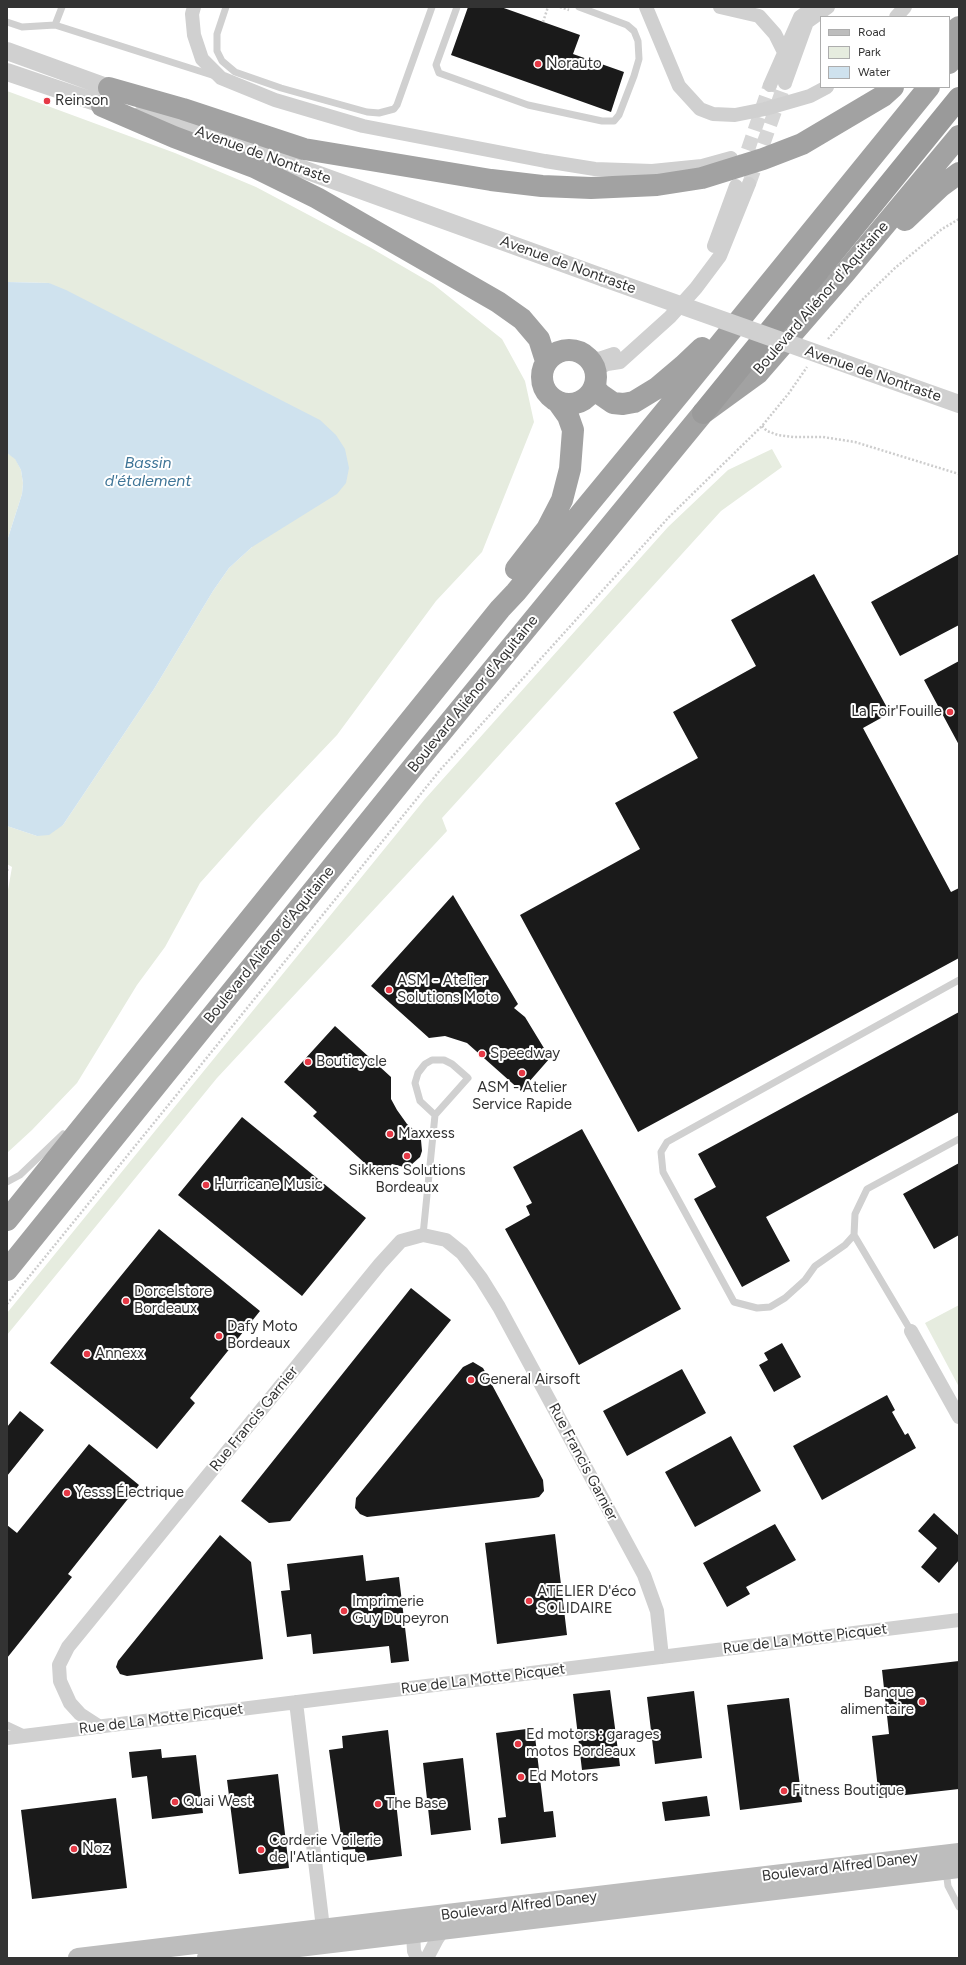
<!DOCTYPE html>
<html>
<head>
<meta charset="utf-8">
<style>
	body { margin:0 }
	#map { position:relative; width:966px; height:1965px; overflow:hidden; background:#fff; font-family:Figtree,sans-serif }
	canvas { display:block }
	.frame { position:absolute; inset:0; border:8px solid #333; pointer-events:none }
	.legend { position:absolute; left:820px; top:16px; width:130px; height:72px; box-sizing:border-box; background:#fff; border:1px solid #adadad; margin:0; padding:5px 7px; list-style:none; font-size:12px; color:#333 }
	.legend li { display:flex; align-items:center; gap:8px; height:20px }
	.legend b { width:20px; border:1px solid #adadad }
</style>
</head>
<body>
<div id="map">
<canvas width="966" height="1965"></canvas>
<div class="frame"></div>
<ul class="legend">
<li><b style="height:5px;background:#bdbdbd"></b>Road</li>
<li><b style="height:11px;background:#e6ecdf"></b>Park</li>
<li><b style="height:11px;background:#cfe2ee"></b>Water</li>
</ul>
</div>
<script>
const c = document.querySelector('canvas').getContext('2d');
c.lineJoin = 'round';
function fill(path, color) { c.fillStyle = color; c.fill(path, 'evenodd'); }
const toPath = rows => new Path2D(rows.map(r => 'M' + r).join(''));
function strokePath(path, color, width, dash) { c.strokeStyle = color; c.lineWidth = width; c.lineCap = dash ? 'butt' : 'round'; c.setLineDash(dash || []); c.stroke(path); }
function write(font, color, halo, rows, align = 'center') {
  c.font = font + ' Figtree,sans-serif'; c.lineWidth = 4; c.setLineDash([]); c.textBaseline = 'middle'; c.strokeStyle = halo; c.fillStyle = color; for (const [text, x, y, turn = 0] of rows) {
    c.save(); c.translate(x, y); c.rotate((+turn || 0) * Math.PI / 180); c.textAlign = isNaN(turn) ? turn : align; if (halo) c.strokeText(text, 0, 0); c.fillText(text, 0, 0); c.restore();
  }
}
fill(toPath([
	[7,91,175,153,256,187,371,248,433,284,502,339,525,381,534,422,482,552,436,601,337,735,260,816,200,883,165,947,137,985,77,1083,32,1130,7,1153,7,896,12,867,7,864,7,826,37,836,63,825,154,689,213,591,229,568,252,547,49,283,7,282],
	[772,449,782,467,721,511,442,818,447,831,217,1078,7,1335,7,1313,425,799,668,527,728,470],
	[7,453,15,458,21,470,23,483,22,494,7,541],
	[959,1305,959,1387,925,1323]
]), '#e6ecdf');
fill(toPath([
	[7,282,49,283,66,290,320,420,336,435,345,449,349,468,346,483,337,494,252,547,229,568,213,591,154,689,63,825,49,835,37,836,7,826,7,541,22,494,23,483,21,470,15,459,7,453]
]), '#cfe2ee');
fill(toPath([
	[468,7,501,7,580,35,573,54,624,72,611,112,451,55],
	[959,554,959,625,900,656,871,602],
	[814,574,890,713,863,728,951,892,959,888,959,958,638,1132,520,915,640,849,615,803,698,758,673,712,756,666,731,620],
	[959,661,959,745,924,680],
	[453,895,518,1004,514,1008,525,1017,550,1058,521,1091,467,1043,445,1036,429,1038,371,986],
	[959,1012,959,1112,766,1217,790,1261,742,1287,694,1199,716,1187,698,1154],
	[335,1026,391,1077,391,1099,397,1110,407,1124,419,1134,421,1140,422,1151,420,1157,411,1165,404,1167,392,1164,380,1177,313,1116,317,1112,284,1082],
	[242,1117,366,1218,302,1296,178,1195],
	[582,1129,681,1309,579,1365,505,1229,530,1215,526,1206,532,1203,513,1167],
	[959,1163,959,1235,934,1249,903,1194],
	[159,1229,260,1311,190,1398,195,1403,157,1449,50,1363],
	[411,1288,451,1320,290,1521,269,1523,241,1501],
	[782,1343,801,1377,774,1392,759,1365,768,1360,764,1353],
	[473,1362,483,1368,543,1480,544,1491,539,1497,534,1498,367,1517,360,1514,355,1508,356,1498,463,1367],
	[682,1369,706,1413,627,1456,603,1411],
	[887,1395,895,1410,892,1412,905,1435,908,1433,916,1448,822,1500,793,1446],
	[20,1411,44,1430,7,1476,7,1427],
	[731,1436,761,1491,695,1527,665,1472],
	[89,1444,139,1485,68,1574,72,1577,7,1658,7,1525,17,1533],
	[934,1513,959,1536,959,1560,939,1583,921,1567,937,1548,918,1531],
	[775,1524,796,1560,746,1587,750,1594,727,1607,703,1563],
	[555,1534,567,1635,497,1644,485,1543],
	[220,1535,251,1562,263,1659,127,1676,120,1674,116,1667,118,1661],
	[363,1555,366,1581,399,1577,409,1661,391,1663,389,1646,313,1654,311,1634,287,1637,281,1591,290,1590,287,1564],
	[959,1661,959,1789,879,1798,872,1736,889,1734,882,1670],
	[610,1690,620,1766,582,1770,573,1694],
	[694,1691,702,1758,655,1764,647,1697],
	[789,1698,802,1802,740,1810,727,1705],
	[534,1728,544,1812,553,1811,556,1837,501,1844,498,1818,506,1817,496,1733],
	[388,1730,402,1856,357,1862,355,1849,343,1850,329,1750,343,1748,342,1736],
	[161,1749,162,1758,196,1755,203,1813,152,1819,147,1776,132,1778,129,1752],
	[463,1758,471,1830,431,1835,423,1763],
	[278,1774,289,1868,239,1874,227,1780],
	[707,1796,710,1816,665,1821,662,1802],
	[116,1798,127,1888,32,1899,21,1810]
]), '#1a1a1a');
strokePath(toPath([
	[741,170,770,85],
	[749,184,785,83]
]), '#d6d6d6', 14, [14, 7]);
strokePath(toPath([
	[560,7,569,10],
	[543,22,548,7],
	[828,339,863,299,895,268,942,229,959,219],
	[762,426,767,431,778,435,794,437,823,437,855,442,959,474],
	[7,870,8,871],
	[7,1304,441,769,669,517,762,426,789,393,807,367]
]), '#cdcdcd', 2.5, [2, 2]);
strokePath(toPath([
	[226,7,217,34,217,51,222,61,235,72,281,88,367,112,379,113,394,109,397,105,432,7],
	[457,7,436,65,439,73,528,105,602,121,614,121,619,115,634,76,639,59,638,41,634,31,627,25,579,7],
	[7,22,22,27,55,25,215,76],
	[55,25,62,7],
	[7,1182,20,1175,63,1134],
	[423,1235,435,1115,468,1078,452,1064,444,1060,432,1060,425,1064,418,1073,415,1083,420,1101,435,1115],
	[854,1235,845,1245,815,1266,805,1280,785,1298,770,1307,757,1308,734,1302,663,1172,661,1152,667,1142,959,980],
	[911,1331,854,1235,855,1214,867,1189,959,1139],
	[7,1725,24,1733],
	[946,1871,948,1886,959,1907]
]), '#d0d0d0', 7);
strokePath(toPath([
	[194,7,192,14,194,35,202,59,221,78,275,100,363,126,545,161,595,169,652,171,702,166,731,158],
	[646,7,679,86,700,109,713,114,735,115,765,109,810,96,827,87],
	[720,7,759,16,775,34,784,52],
	[896,17,905,7],
	[785,83,807,22,828,7],
	[770,85,800,17,814,7],
	[714,246,736,186],
	[587,356,599,359,614,354],
	[595,370,607,364,620,362,670,317,696,288,720,256,749,184],
	[911,1331,959,1417],
	[296,1702,323,1928],
	[100,1727,80,1714,70,1703,60,1681,59,1665,68,1647,380,1264,401,1241,423,1235,446,1240,462,1253,481,1278,499,1307,644,1575,657,1611,662,1657],
	[7,1738,959,1620],
	[416,1926,413,1933,414,1951,417,1958],
	[427,1958,437,1939,444,1929]
]), '#d0d0d0', 14);
strokePath(toPath([
	[7,51,109,88,121,94],
	[7,72,116,109],
	[141,115,178,124,604,278]
]), '#d0d0d0', 18);
strokePath(toPath([
	[78,1958,959,1853],
	[207,1958,959,1868]
]), '#bdbdbd', 20);
strokePath(toPath([
	[949,36,959,27],
	[949,63,959,51],
	[109,88,183,109,304,149,491,180,542,186,591,188,657,185,702,178,763,159,802,144,883,96,893,87],
	[102,106,174,137,254,167,317,198,498,302,522,319,539,339,546,361],
	[905,220,940,187,959,173],
	'542 377a27 27 0 1 1 54 0a27 27 0 1 1-54 0Z',
	[594,387,600,394,613,403,623,404,634,402,657,388,683,366,702,348],
	[516,569,547,529,562,500,570,469,573,430,568,416,558,402],
	[7,1220,500,609,516,592,681,392,929,87],
	[7,1270,421,757,703,413,758,373,844,274,959,136]
]), '#a2a2a2', 22);
strokePath(toPath([
	[703,413,959,98]
]), '#9a9a9a', 22);
strokePath(toPath([
	[604,278,959,404]
]), '#d0d0d0', 18);
for (const [x, y, r, color] of [
	[538,64,4,"#e63946"],
	[47,101,4,"#e63946"],
	[950,712,4,"#e63946"],
	[389,990,4,"#e63946"],
	[482,1054,4,"#e63946"],
	[308,1062,4,"#e63946"],
	[522,1073,4,"#e63946"],
	[390,1134,4,"#e63946"],
	[407,1156,4,"#e63946"],
	[206,1185,4,"#e63946"],
	[126,1301,4,"#e63946"],
	[219,1336,4,"#e63946"],
	[87,1354,4,"#e63946"],
	[471,1380,4,"#e63946"],
	[67,1493,4,"#e63946"],
	[529,1601,4,"#e63946"],
	[344,1611,4,"#e63946"],
	[922,1702,4,"#e63946"],
	[518,1744,4,"#e63946"],
	[521,1777,4,"#e63946"],
	[784,1791,4,"#e63946"],
	[175,1802,4,"#e63946"],
	[378,1804,4,"#e63946"],
	[74,1849,4,"#e63946"],
	[261,1850,4,"#e63946"]
]) { const dot = new Path2D(); dot.arc(x, y, r, 0, 2 * Math.PI); c.fillStyle = color; c.fill(dot); strokePath(dot, '#fff', 1.5); }
write('15px', '#333', '#fff', [
	["Norauto",546,64],
	["Reinson",55,101],
	["La Foir'Fouille",942,712,"right"],
	["ASM - Atelier",397,981],
	["Solutions Moto",397,998],
	["Speedway",490,1054],
	["Bouticycle",316,1062],
	["ASM - Atelier",522,1088,"center"],
	["Service Rapide",522,1105,"center"],
	["Maxxess",398,1134],
	["Sikkens Solutions",407,1171,"center"],
	["Bordeaux",407,1188,"center"],
	["Hurricane Music",214,1185],
	["Dorcelstore",134,1292],
	["Bordeaux",134,1309],
	["Dafy Moto",227,1327],
	["Bordeaux",227,1344],
	["Annexx",95,1354],
	["General Airsoft",479,1380],
	["Yesss Électrique",75,1493],
	["ATELIER D'éco",537,1592],
	["SOLIDAIRE",537,1609],
	["Imprimerie",352,1602],
	["Guy Dupeyron",352,1619],
	["Banque",914,1693,"right"],
	["alimentaire",914,1710,"right"],
	["Ed motors : garages",526,1735],
	["motos Bordeaux",526,1752],
	["Ed Motors",529,1777],
	["Fitness Boutique",792,1791],
	["Quai West",183,1802],
	["The Base",386,1804],
	["Corderie Voilerie",269,1841],
	["de l'Atlantique",269,1858],
	["Noz",82,1849]
], 'left');
write('15px', '#333', '#fff', [
	["Avenue de Nontraste",263,155,20],
	["Avenue de Nontraste",568,265,20],
	["Boulevard Aliénor d'Aquitaine",821,298,-49],
	["Avenue de Nontraste",873,374,19],
	["Boulevard Aliénor d'Aquitaine",473,694,-51],
	["Boulevard Aliénor d'Aquitaine",269,945,-51],
	["Rue Francis Garnier",254,1419,-51],
	["Rue Francis Garnier",583,1462,62],
	["Rue de La Motte Picquet",805,1639,-7],
	["Rue de La Motte Picquet",483,1679,-7],
	["Rue de La Motte Picquet",161,1719,-7],
	["Boulevard Alfred Daney",840,1867,-7],
	["Boulevard Alfred Daney",519,1906,-7]
]);
write('italic 16px', '#3f7597', '#fff', [
	["Bassin",148,463],
	["d'étalement",148,481]
]);
</script>
</body>
</html>
